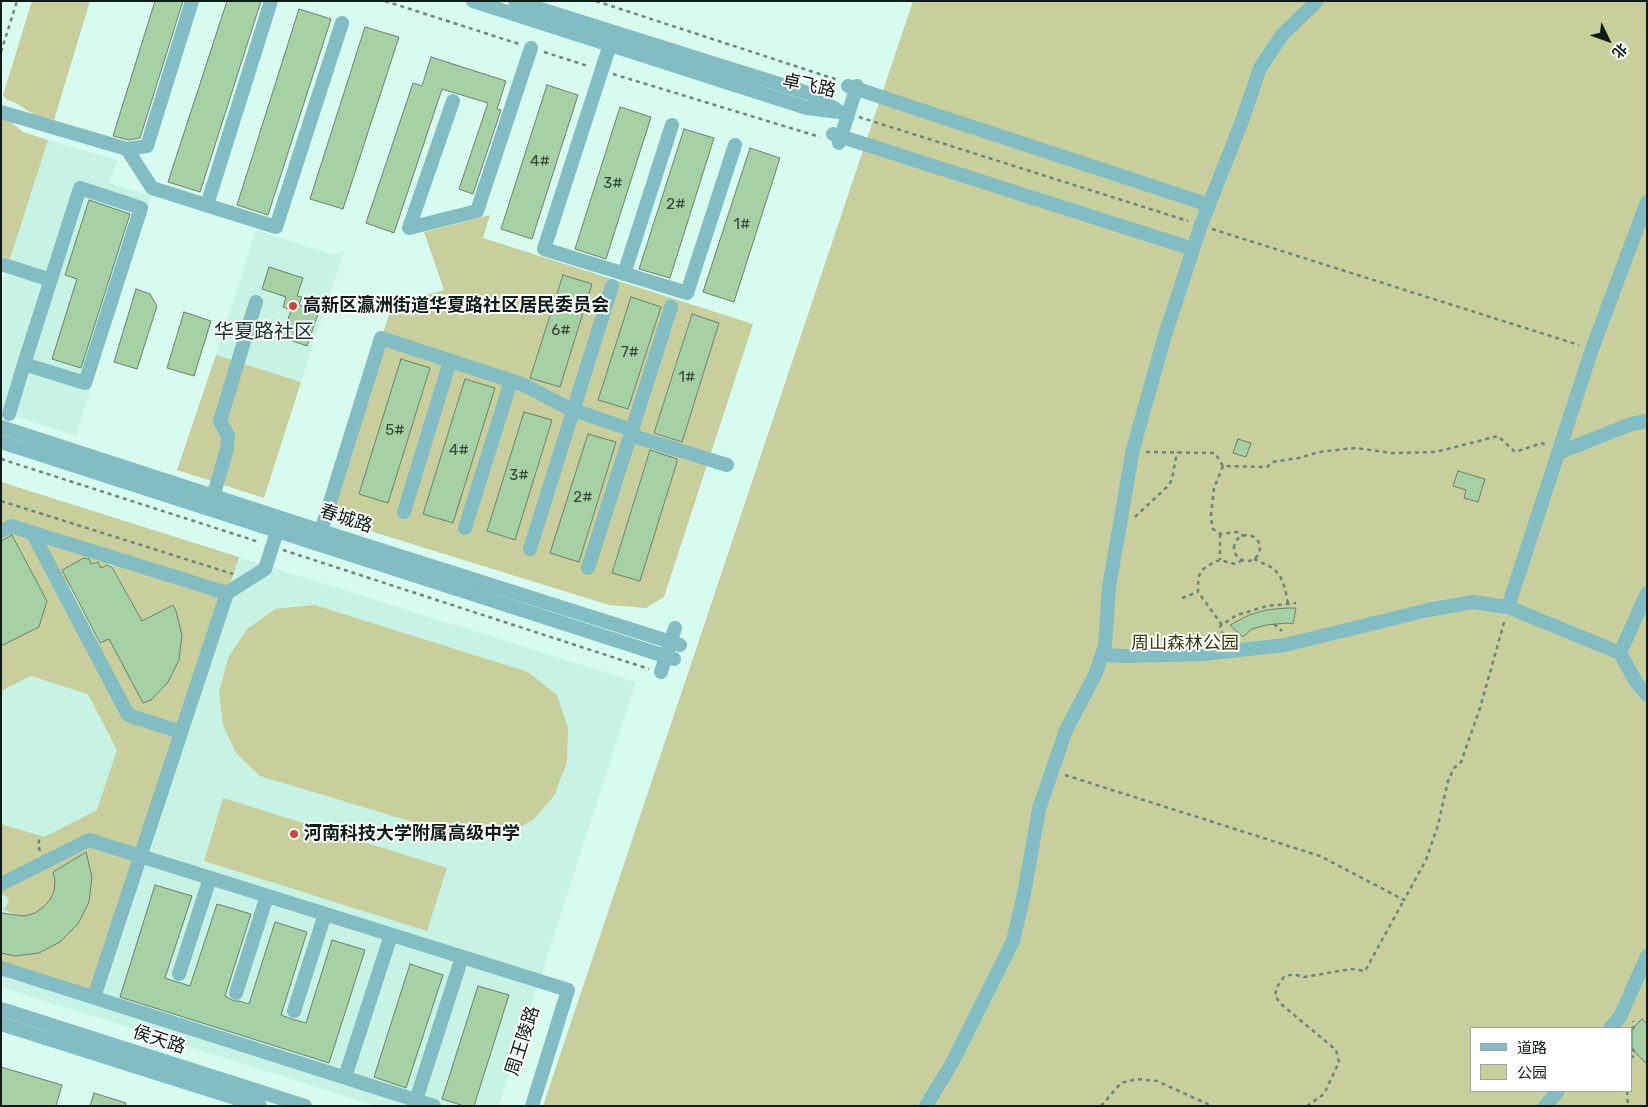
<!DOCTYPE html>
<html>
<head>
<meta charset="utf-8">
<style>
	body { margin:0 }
	#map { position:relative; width:1648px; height:1107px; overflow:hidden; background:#d8fbf0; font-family:Rubik,"Noto Sans SC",sans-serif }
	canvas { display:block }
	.frame { position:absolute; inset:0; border:2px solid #0e1b17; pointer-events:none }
	.legend { position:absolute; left:1470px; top:1027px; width:162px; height:65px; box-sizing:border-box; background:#fff; border:1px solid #9fa4a2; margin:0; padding:6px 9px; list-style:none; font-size:15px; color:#0e1b17 }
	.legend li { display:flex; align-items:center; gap:10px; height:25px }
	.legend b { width:25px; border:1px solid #9fa4a2 }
	.north { position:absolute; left:1583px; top:15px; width:50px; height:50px; -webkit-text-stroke:4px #fff; paint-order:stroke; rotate:132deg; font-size:14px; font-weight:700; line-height:20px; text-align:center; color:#0e1b17 }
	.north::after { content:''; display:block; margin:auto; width:18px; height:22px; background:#0e1b17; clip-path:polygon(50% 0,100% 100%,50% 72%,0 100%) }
</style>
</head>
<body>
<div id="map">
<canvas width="1648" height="1107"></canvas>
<div class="frame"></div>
<ul class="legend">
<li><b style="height:6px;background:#82bdc3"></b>道路</li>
<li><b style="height:14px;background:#c8cf9c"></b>公园</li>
</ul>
<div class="north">北</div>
</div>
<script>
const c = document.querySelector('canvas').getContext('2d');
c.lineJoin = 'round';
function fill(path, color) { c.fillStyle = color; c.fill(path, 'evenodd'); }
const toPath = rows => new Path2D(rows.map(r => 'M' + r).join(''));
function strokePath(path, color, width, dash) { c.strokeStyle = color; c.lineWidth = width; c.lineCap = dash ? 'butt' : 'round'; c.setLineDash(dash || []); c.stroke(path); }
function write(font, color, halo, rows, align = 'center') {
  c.font = font + ' Rubik,"Noto Sans SC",sans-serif'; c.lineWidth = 4; c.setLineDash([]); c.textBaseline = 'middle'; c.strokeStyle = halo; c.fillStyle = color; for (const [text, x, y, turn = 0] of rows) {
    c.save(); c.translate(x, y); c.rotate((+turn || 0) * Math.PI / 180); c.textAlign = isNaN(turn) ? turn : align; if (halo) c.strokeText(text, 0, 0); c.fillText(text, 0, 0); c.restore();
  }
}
fill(toPath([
	[48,140,118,160,109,183,151,196,76,436,1,412,1,287],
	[256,230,332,254,344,252,301,382,216,355],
	[1,482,636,682,499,1106,376,1106,1,987]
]), '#c6f3e4');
fill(toPath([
	[32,1,90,1,54,120,36,116,16,103,7,100,3,95],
	[913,1,1647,1,1647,1106,543,1106],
	[1472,1028,1632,1028,1632,1091,1472,1091],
	[1,119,11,122,23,132,48,140,10,259,1,256],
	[490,215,483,238,753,324,664,597,646,608,609,605,325,517,392,305,444,290,424,232],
	[563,275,592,284,560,387,530,377],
	[632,298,661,307,628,409,599,400],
	[691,315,719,323,682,442,654,433],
	[401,360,430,369,388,503,359,494],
	[465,379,494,388,452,523,423,514],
	[524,412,552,421,514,540,487,531],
	[588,434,616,443,579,561,551,553],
	[649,453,677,462,639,581,612,572],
	[216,355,301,382,264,498,177,470],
	[1,482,239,557,94,997,1,967,1,953,39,953,60,942,78,924,89,902,92,877,86,853,53,872,55,881,54,891,50,900,43,907,35,913,24,916,14,914,4,910,9,901,5,895,1,896,1,824,44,837,97,810,117,750,88,694,31,676,1,691,1,646,39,627,47,601,13,535,1,541],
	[87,557,91,564,97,561,101,568,111,563,142,621,172,605,176,611,182,635,179,660,168,682,151,700,144,703,109,639,99,644,69,587,71,586,62,570],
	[315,605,528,672,557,695,568,728,567,762,554,796,533,820,505,835,473,840,260,776,236,753,223,725,219,693,228,658,247,629,275,609],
	[223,798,447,868,427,931,204,861]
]), '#c8cf9c');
const building = toPath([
	[155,1,183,1,140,138,128,140,113,136,155,1],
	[227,1,261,1,200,192,168,182,227,1],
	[299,9,331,19,268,215,237,205,299,9],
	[365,27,399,37,343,209,310,199,365,27],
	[431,57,506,81,497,109,501,110,473,194,459,189,488,103,442,89,394,233,366,223,413,83,422,86,431,57],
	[547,85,578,95,532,239,501,229,547,85],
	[620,107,651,117,606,259,575,249,620,107],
	[684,129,714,138,670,278,639,269,684,129],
	[750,148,780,158,734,302,703,292,750,148],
	[89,200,130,214,81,368,52,359,77,279,65,275,89,200],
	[269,267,303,278,297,296,302,297,299,305,319,311,307,346,282,337,291,310,283,307,286,297,262,289,269,267],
	[563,275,592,284,560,387,530,378,563,275],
	[136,289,150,294,157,306,137,369,114,362,136,289],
	[631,297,661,307,628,409,598,400,631,297],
	[184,312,211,321,194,376,167,368,184,312],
	[692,314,719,323,682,442,654,433,692,314],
	[401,359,430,368,388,503,359,494,401,359],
	[465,379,495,388,453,523,423,514,465,379],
	[524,412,552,420,515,540,487,531,524,412],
	[588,434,616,442,579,562,550,553,588,434],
	[1238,439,1251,443,1246,457,1233,453,1238,439],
	[650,450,677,459,677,462,640,581,612,573,650,450],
	[1458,471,1485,479,1478,502,1464,498,1466,490,1453,486,1458,471],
	[12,535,47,601,39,627,1,646,1,541,12,535],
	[84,558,89,559,91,564,98,562,101,568,107,565,112,567,142,621,173,605,176,611,182,635,179,660,168,682,151,700,143,703,109,639,100,643,62,570,84,558],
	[1287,608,1296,608,1293,624,1288,623,1266,625,1252,629,1243,637,1230,625,1249,615,1266,610,1287,608],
	[86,852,92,877,89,902,78,924,60,942,39,953,15,956,1,953,1,913,24,916,35,913,43,907,50,900,54,891,55,881,53,872,86,852],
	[155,885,192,896,165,978,177,982,190,986,217,904,251,914,225,996,234,1001,239,1001,249,1004,275,922,307,932,281,1015,292,1019,306,1023,332,940,365,950,329,1063,120,997,155,885],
	[410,964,443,975,406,1088,374,1077,410,964],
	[478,986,509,995,474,1106,464,1106,442,1099,478,986],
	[1642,1019,1647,1024,1647,1064,1632,1049,1632,1029,1642,1019],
	[1,1067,62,1085,56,1106,1,1106,1,1067],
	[94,1093,126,1103,125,1106,90,1106,94,1093]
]);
fill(building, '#a5d1a4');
strokePath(building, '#6d816c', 1);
strokePath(toPath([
	[385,1,519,44],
	[596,1,838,80],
	[1,52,17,1],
	[544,52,588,66],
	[613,74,820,137],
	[859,117,1188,221],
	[1212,229,1579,345],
	[1146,452,1215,453,1223,466,1267,467,1272,462,1299,458,1319,452,1355,448,1393,453,1436,452,1498,436,1515,452,1542,443,1547,446],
	[1,459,259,542],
	[1223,466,1214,488,1211,515,1212,525,1213,529,1220,534,1237,532,1243,536],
	[1,501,233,574],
	[1135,517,1169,485,1172,479,1177,452],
	[1220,534,1220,560],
	'1234 548a13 13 0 1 1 26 0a13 13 0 1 1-26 0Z',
	[283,550,649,669],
	[1254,559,1273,568,1280,576,1285,588,1288,604],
	[1182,598,1198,592],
	[1274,624,1282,631],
	[1222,625,1198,592,1198,584,1199,576,1202,570,1214,562,1220,560,1235,564,1243,560],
	[1227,640,1227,635,1222,633,1220,626,1237,615,1267,606,1296,603],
	[1065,775,1320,856,1404,900,1426,860,1438,825,1448,781,1454,768,1461,762,1480,708,1505,619],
	[40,851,38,846,40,836],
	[1632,1029,1634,1027,1633,1021],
	[1632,1049,1635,1052,1632,1058],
	[1627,1091,1628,1106],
	[1101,1106,1121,1083,1137,1079,1157,1081,1212,1106],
	[1307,1106,1324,1094,1339,1062,1336,1050,1281,1004,1275,996,1277,987,1284,977,1293,974,1304,977,1351,969,1365,971,1404,900]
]), '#6e857e', 2.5, [4, 4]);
strokePath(toPath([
	[473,1,807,108,840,112],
	[515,1,811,94,837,110],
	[614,32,544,249,687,293,735,145],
	[848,86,1209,205],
	[453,101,409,228,477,211,531,48],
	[1,112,127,149,152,188,276,227,342,23],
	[833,134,1193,249],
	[839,143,857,86],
	[127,149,147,146,192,1],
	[207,205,271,1],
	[1,264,51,280],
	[624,274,672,125],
	[9,414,24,364,80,188,141,208,85,383,24,364],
	[1,427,321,531,680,645],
	[632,430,671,307],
	[630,435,727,465],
	[1,442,674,659],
	[1558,453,1631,424,1647,421],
	[211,504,227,449,228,436,220,421,256,302],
	[404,512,450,361],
	[465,528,511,381],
	[1,531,11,526,227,593,94,997],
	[321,531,381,338,524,385,568,408,632,430,588,568],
	[32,532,128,715,181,732],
	[530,549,612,286],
	[227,593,265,569,280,522],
	[1508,607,1592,349,1647,202],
	[1620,653,1647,593],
	[1102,655,1125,656,1203,654,1285,645,1428,610,1472,602,1508,607,1620,653,1636,682,1647,695],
	[661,672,675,628],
	[1,884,89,840,568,990,532,1106],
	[1,968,434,1106],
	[179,974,210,878],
	[236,993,267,896],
	[1,1009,305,1106],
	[294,1011,325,914],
	[1,1024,260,1106],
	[1610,1028,1620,1017,1647,956],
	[345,1077,391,935],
	[416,1100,462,957],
	[926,1106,952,1063,1013,941,1024,894,1039,809,1066,730,1096,673,1105,645,1109,587,1133,449,1165,335,1201,225,1242,121,1260,68,1282,35,1317,1],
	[1545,1106,1558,1091]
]), '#82bdc3', 14);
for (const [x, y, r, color] of [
	[293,306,5,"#d1423e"],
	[294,834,5,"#d1423e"]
]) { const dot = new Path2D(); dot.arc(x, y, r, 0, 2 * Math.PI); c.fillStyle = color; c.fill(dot); strokePath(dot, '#fff', 2); }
write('15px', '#34483a', null, [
	["4#",540,162],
	["3#",613,184],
	["2#",676,205],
	["1#",742,225],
	["6#",561,331],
	["7#",630,353],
	["1#",687,378],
	["5#",395,431],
	["4#",459,451],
	["3#",519,476],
	["2#",583,498]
]);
write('18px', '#0e1b17', '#fff', [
	["卓飞路",809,86,12],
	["春城路",346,519,18],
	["侯天路",159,1040,18],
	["周王陵路",523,1041,-72]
]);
write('bold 18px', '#0e1b17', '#fff', [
	["高新区瀛洲街道华夏路社区居民委员会",303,306],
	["河南科技大学附属高级中学",304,834]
], 'left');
write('18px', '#34380b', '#fff', [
	["周山森林公园",1185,644]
]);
write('20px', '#17362d', '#fff', [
	["华夏路社区",264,332]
]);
</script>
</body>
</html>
